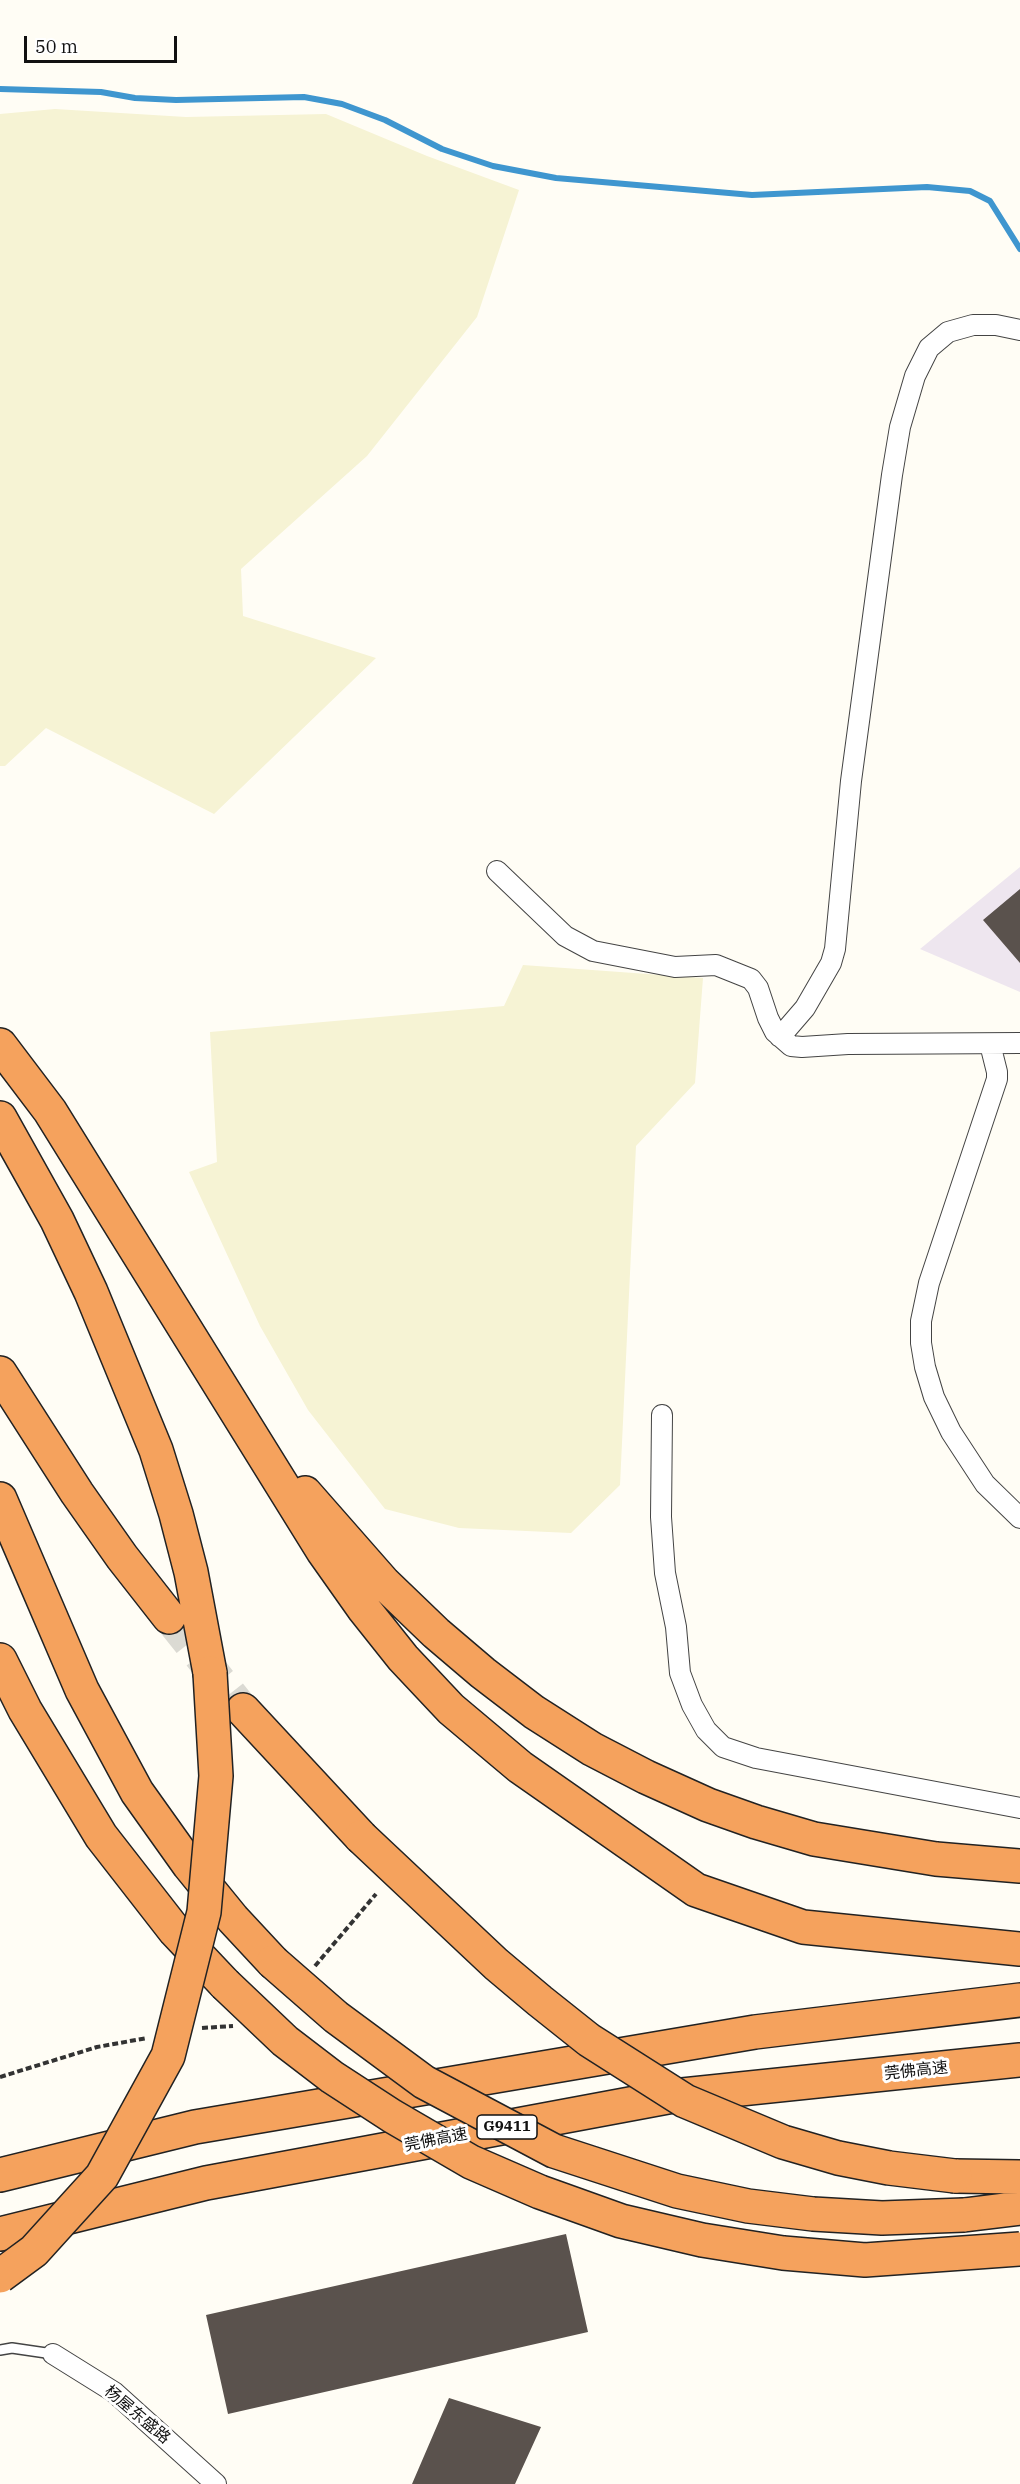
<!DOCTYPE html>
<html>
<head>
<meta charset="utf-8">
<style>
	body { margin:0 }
	#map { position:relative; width:1020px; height:2484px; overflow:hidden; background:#fffdf5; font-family:"IBM Plex Serif",serif }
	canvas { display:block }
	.scale { position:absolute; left:24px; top:36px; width:153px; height:27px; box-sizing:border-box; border:3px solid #111; border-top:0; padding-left:8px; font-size:18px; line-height:21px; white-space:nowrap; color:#111; -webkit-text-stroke:4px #fff; paint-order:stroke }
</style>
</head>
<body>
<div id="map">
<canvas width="1020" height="2484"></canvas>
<div class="scale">50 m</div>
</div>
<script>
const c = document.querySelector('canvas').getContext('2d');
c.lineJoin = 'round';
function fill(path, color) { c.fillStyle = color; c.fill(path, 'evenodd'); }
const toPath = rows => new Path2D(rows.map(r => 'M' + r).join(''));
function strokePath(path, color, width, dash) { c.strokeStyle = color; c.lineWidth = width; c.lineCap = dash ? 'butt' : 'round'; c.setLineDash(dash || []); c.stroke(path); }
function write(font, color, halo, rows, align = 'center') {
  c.font = font + ' "IBM Plex Serif","Noto Sans SC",serif'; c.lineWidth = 6; c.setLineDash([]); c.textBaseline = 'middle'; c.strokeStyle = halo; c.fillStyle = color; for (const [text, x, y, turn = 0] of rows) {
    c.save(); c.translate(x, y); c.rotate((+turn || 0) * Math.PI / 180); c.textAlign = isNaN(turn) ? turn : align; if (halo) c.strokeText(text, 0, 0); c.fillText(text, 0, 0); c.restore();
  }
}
fill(toPath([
	[1020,867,1020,992,920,949]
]), '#eee6ef');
fill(toPath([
	[55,109,186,117,326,114,427,156,519,190,477,317,367,456,241,569,243,616,376,658,214,814,46,728,5,766,0,766,0,114],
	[523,965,703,978,695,1083,636,1146,620,1485,571,1533,459,1528,385,1509,308,1410,260,1326,189,1172,217,1162,210,1032,504,1006]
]), '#f6f3d4');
strokePath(toPath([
	[0,89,101,92,135,98,176,100,304,97,342,104,385,120,442,149,493,166,556,178,752,195,927,187,970,191,990,201,1020,249]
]), '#3f96cf', 6);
fill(toPath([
	[1020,889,1020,963,983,920],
	[566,2234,588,2332,228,2414,206,2315],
	[449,2398,541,2427,515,2484,412,2484]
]), '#5a524d');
strokePath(toPath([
	[169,1617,243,1710]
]), '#dbdad3', 33, [33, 16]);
const service = toPath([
	[0,2350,12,2348,53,2354]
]);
const minor = toPath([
	[497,871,565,936,593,951,675,967,716,965,751,979,758,988,768,1018,775,1032,791,1046,802,1047,848,1044,1020,1043],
	[780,1037,805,1008,831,963,835,949,851,781,892,475,900,427,915,376,929,348,948,332,973,325,996,325,1020,330],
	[990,1044,997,1072,997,1079,929,1283,921,1321,921,1343,925,1367,934,1397,951,1432,985,1484,1020,1518],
	[662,1415,661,1517,665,1573,676,1627,680,1673,692,1705,706,1730,723,1747,756,1758,1020,1808],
	[53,2354,114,2392,216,2484]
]);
const motorway = toPath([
	[0,1045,50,1111,323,1551,364,1609,403,1658,451,1709,520,1767,696,1890,803,1927,1020,1949],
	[0,1118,57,1220,91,1292,156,1450,176,1514,191,1572,210,1673],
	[0,1373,77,1493,122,1557,169,1617],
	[305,1493,384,1583,436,1633,483,1673,534,1712,592,1749,646,1777,708,1805,756,1822,814,1839,936,1859,1020,1866],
	[0,1499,82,1690,137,1792,189,1865,233,1919,273,1962],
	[0,1660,25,1710,101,1836,175,1931,225,1984],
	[243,1710,361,1837],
	[0,2175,195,2127,755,2032,1020,2000],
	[955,2176,1020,2177],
	[964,2215,1020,2208],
	[0,2234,206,2183,673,2096,1020,2060]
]);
strokePath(service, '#444', 12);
strokePath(minor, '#444', 22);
strokePath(motorway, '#222', 36);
strokePath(toPath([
	[315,1966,376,1894],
	[202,2028,233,2026],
	[0,2077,97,2047,147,2038]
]), '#333', 4, [6, 3]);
strokePath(service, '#fff', 9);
strokePath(minor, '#fff', 20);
strokePath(motorway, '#f5a25d', 33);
const motorwayBridge = toPath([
	[361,1837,496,1964,540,2001,589,2040,685,2101,783,2142,838,2158,889,2168,955,2176],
	[273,1962,336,2017,424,2082,554,2151,677,2191,748,2206,813,2214,882,2218,964,2215],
	[225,1984,285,2041,332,2077,392,2116,471,2162,540,2192,621,2221,702,2240,783,2253,865,2260,1020,2249],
	[0,2276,34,2251,102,2176,168,2056,204,1912,216,1776,210,1673]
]);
strokePath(motorwayBridge, '#222', 36, []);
strokePath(motorwayBridge, '#f5a25d', 33);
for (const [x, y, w] of [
	[507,2127,60]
]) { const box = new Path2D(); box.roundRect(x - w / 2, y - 12, w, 24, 4.5); c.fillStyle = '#fff'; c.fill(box); strokePath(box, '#111', 1.5); }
write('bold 15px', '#111', null, [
	["G9411",507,2127]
]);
write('16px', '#111', '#fff', [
	["莞佛高速",916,2071,-6],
	["莞佛高速",436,2140,-11],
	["杨屋东盛路",137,2415,40]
]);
</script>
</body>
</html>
